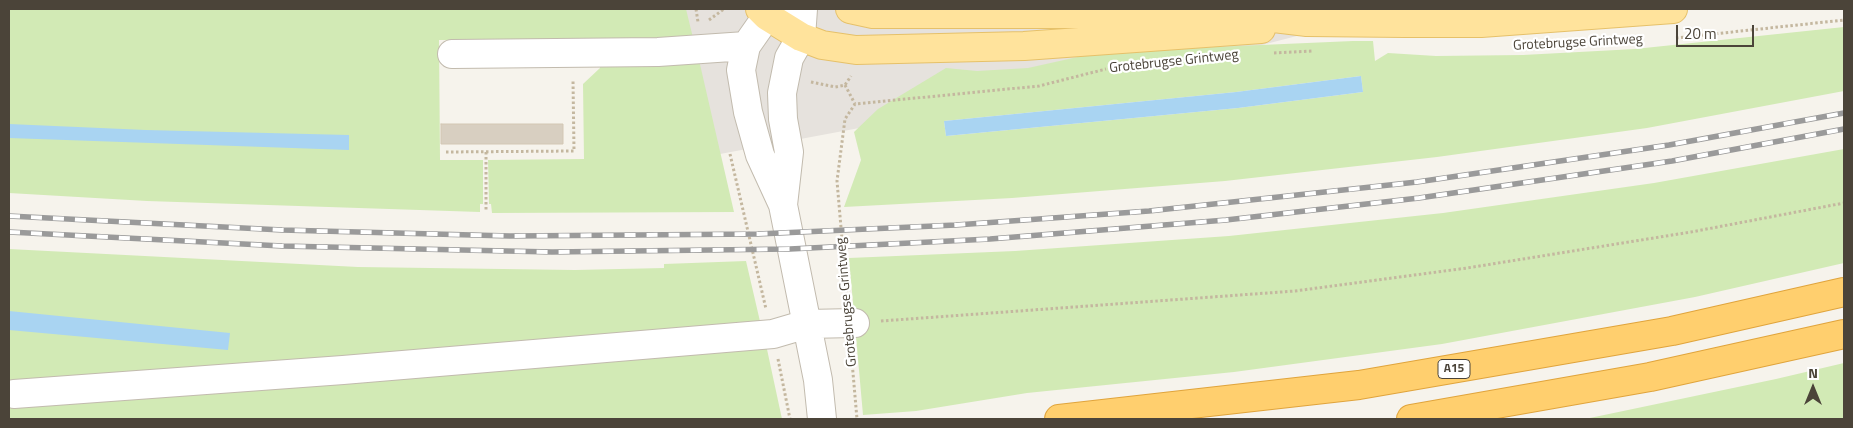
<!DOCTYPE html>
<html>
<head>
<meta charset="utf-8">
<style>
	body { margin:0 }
	#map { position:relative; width:1853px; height:428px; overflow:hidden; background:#f6f3ec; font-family:"Titillium Web",sans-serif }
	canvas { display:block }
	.frame { position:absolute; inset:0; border:10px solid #4b4439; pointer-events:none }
	.north { position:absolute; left:1788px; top:363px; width:50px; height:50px; -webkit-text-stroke:4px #fff; paint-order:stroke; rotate:0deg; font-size:14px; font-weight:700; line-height:20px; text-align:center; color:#4b4439 }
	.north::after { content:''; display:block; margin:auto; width:18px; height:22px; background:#4b4439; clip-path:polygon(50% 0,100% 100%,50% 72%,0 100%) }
	.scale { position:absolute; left:1676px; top:25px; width:78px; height:22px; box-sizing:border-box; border:2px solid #4b4439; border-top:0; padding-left:6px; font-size:15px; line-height:18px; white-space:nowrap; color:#4b4439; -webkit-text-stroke:4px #fff; paint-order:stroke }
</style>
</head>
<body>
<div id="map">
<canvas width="1853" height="428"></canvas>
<div class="frame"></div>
<div class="north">N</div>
<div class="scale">20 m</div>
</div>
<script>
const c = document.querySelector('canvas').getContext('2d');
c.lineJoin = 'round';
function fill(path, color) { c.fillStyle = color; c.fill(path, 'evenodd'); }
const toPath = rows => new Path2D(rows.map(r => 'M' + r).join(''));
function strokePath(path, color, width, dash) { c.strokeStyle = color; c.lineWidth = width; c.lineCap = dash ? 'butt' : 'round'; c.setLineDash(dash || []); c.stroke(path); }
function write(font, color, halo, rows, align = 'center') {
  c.font = font + ' "Titillium Web",sans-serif'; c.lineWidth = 4.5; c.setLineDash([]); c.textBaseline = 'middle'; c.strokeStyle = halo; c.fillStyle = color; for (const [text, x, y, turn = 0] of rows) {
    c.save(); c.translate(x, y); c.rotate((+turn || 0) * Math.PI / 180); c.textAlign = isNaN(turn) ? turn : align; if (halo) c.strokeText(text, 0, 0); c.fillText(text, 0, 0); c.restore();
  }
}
fill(toPath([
	[680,9,1401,9,1154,73,704,157]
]), '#e6e2dd');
fill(toPath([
	[9,9,686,9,694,42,439,40,440,160,483,160,483,204,480,204,480,212,147,201,9,193],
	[1844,27,1844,91,1647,128,1437,157,1225,181,1012,198,844,207,861,160,854,132,878,109,946,68,977,71,1028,68,1100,52,1353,41,1373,41,1375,61,1388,53,1436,56,1523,55,1635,49],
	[1361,76,1363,92,1238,108,946,136,944,121,1236,92],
	[699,60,734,212,492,213,491,204,489,204,488,160,584,159,583,84,600,68,600,62],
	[1844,149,1844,263,1695,297,1442,344,1234,372,1027,393,916,411,863,415,849,258,1015,251,1229,236,1443,213,1654,183],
	[9,249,358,267,575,270,664,268,664,264,746,261,762,330,9,390],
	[765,340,782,419,9,419,9,393],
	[1844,363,1844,419,1585,419,1776,379]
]), '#d2eab5');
fill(toPath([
	[1361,76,1363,92,1238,108,946,136,944,121,1236,92],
	[9,124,146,130,349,135,349,150,9,138],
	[9,311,230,333,228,350,9,330]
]), '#a9d4f2');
const building = toPath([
	[441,124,563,124,563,144,441,144,441,124]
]);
fill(building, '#d8cfc1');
strokePath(building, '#d3c7b4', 1);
const minor = toPath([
	[778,9,767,16,746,46,741,70,748,112,760,155,783,205,818,380,822,419],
	[452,54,658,52,746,46],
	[783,205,789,152,783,119,782,93,789,58,801,37,803,9],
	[14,394,343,370,773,334,807,324,855,323]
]);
const major = toPath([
	[760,9,767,16,801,37,822,45,856,50,1024,46,1261,29],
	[850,9,873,14,1241,14,1307,22,1405,23,1481,23,1673,9]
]);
const highway = toPath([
	[1059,419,1359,385,1672,331,1844,292],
	[1411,419,1650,377,1844,334]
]);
strokePath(minor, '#c2bbae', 30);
strokePath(major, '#e6c16a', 30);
strokePath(highway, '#e0a43c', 30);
strokePath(toPath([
	[696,9,698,22],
	[709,20,724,9],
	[1676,38,1844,20],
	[1274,53,1313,51],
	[811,82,835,87,845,85,851,76],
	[845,85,855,104],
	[446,152,574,151,573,80],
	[486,152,486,212],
	[730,154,766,309],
	[847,297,837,181,845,119,855,104,1039,86,1106,69],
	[881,321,1295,291,1467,268,1691,232,1844,203],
	[851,350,857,419],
	[778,359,790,419]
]), '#c4b79f', 3, [2.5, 2.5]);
strokePath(minor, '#fff', 28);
strokePath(major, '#ffe39c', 28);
strokePath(highway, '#ffcf6e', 28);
const rail = toPath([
	[9,216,282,230,510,236,758,234,956,225,1149,211,1417,182,1669,145,1844,113],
	[9,232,282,246,552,252,790,249,990,239,1226,220,1419,198,1672,161,1844,129]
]);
strokePath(rail, '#9a9a9a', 5.5);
strokePath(rail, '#fff', 4, [11]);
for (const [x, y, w] of [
	[1454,369,32]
]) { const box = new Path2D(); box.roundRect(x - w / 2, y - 9.5, w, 19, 4); c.fillStyle = '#fff'; c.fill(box); strokePath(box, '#4b4439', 1); }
write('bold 12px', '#4b4439', null, [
	["A15",1454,369]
]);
write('14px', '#4b4439', '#fff', [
	["Grotebrugse Grintweg",1578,43,-3],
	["Grotebrugse Grintweg",1174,62,-6],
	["Grotebrugse Grintweg",847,302,-95]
]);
</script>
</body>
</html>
